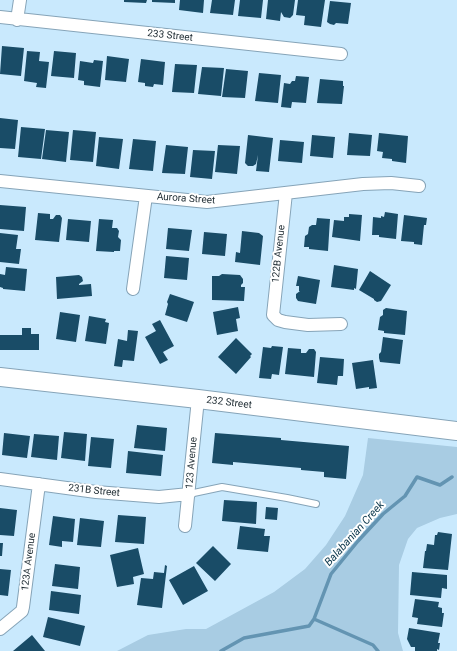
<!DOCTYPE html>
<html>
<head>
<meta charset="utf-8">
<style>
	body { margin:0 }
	canvas { display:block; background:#c9e9fd }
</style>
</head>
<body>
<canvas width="457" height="651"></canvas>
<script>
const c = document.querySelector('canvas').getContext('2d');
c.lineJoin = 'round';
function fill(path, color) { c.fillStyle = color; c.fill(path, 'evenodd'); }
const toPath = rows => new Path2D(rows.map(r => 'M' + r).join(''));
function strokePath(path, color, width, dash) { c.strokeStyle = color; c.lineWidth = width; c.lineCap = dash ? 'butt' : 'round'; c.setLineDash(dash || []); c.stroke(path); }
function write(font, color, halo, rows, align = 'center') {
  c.font = font + ' Roboto,sans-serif'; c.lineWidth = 4; c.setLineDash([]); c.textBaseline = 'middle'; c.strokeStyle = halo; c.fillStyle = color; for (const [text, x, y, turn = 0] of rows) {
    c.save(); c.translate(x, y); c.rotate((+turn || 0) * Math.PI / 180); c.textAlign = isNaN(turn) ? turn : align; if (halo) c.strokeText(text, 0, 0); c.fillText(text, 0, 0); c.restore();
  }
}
fill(toPath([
	[368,438,457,447,457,514,440,518,417,528,408,539,399,565,398,633,403,651,117,651,148,635,186,629,206,629,274,592,305,569,326,545,345,516,363,475]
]), '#a8cce3');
strokePath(toPath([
	[314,619,373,645,378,651],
	[221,651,244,638,309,626,314,619,331,574,358,541,383,514,405,496,417,477,440,485,452,477]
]), '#6394b2', 3.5);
fill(toPath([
	[124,0,147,0,146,3,124,2],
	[152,0,175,0,175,3,152,2],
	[180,0,204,0,203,13,179,10],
	[212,0,235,0,233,15,210,13],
	[240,0,263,0,261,18,238,16],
	[268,0,295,0,293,15,290,18,284,17,281,12,280,21,266,19],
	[298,0,325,0,321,27,304,25,305,16,296,15],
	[330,1,351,3,348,24,336,23,334,25,330,24,327,22],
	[2,46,24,48,21,76,0,74],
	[27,51,40,52,39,61,49,62,46,88,36,87,37,83,24,81],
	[54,51,76,53,74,78,51,76],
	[107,56,129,59,126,82,105,80],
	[141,59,165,62,163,85,154,84,153,87,145,86,145,83,138,82],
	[94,60,103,61,100,87,84,85,84,81,78,80,80,61,93,63],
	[175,64,197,65,194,93,172,92],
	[202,67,224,68,221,96,198,94],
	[226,69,248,71,245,98,222,97],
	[259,73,281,75,278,103,255,101],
	[296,76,309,77,306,103,292,102,291,108,281,107,284,83,290,84,292,81,295,81],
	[320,79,343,81,343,86,344,86,342,104,317,103],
	[0,118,18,120,15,149,0,148],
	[21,127,45,129,41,159,18,157],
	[46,130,69,132,66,162,42,159],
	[73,130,96,132,93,162,70,160],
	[349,133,372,135,370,156,347,155],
	[379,133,408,136,406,163,392,161,392,159,382,158,383,152,377,151],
	[248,135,273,138,269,172,256,171,258,155,256,164,253,166,248,166,245,163],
	[312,135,335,137,333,158,310,156],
	[99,137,123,139,119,169,96,166],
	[133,139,156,141,153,171,129,169],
	[280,140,304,142,302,163,278,161],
	[166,145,188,147,185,174,162,173],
	[218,145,240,146,237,174,215,172],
	[193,150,215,151,212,179,190,177],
	[0,205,26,207,24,231,0,229],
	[385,212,398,214,396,239,379,237,379,235,372,235,373,217,381,218,381,216,384,217],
	[38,213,50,214,50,219,53,219,56,215,60,215,62,218,59,242,35,240],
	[349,214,362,215,360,241,332,237,334,220,344,221,344,217,349,217],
	[404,215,427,218,426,225,424,225,422,245,414,244,414,242,401,241],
	[317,218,330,219,328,251,309,249,309,247,304,247,305,236,308,234,309,227,312,225,316,225],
	[68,219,91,221,89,242,66,240],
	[99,219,113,220,112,228,117,228,119,231,118,237,121,240,120,251,114,251,114,252,96,251],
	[168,228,192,230,189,251,166,249],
	[242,231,259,233,263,236,260,265,235,262,236,252,240,253],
	[204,232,227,234,225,256,202,254],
	[0,233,18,235,16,249,21,249,19,264,0,262],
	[166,256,189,258,187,280,164,278],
	[334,265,358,269,356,289,354,288,354,290,331,287],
	[6,267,27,269,25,291,3,289,3,288,0,287,0,274,5,275],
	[370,271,391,285,381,301,377,302,374,300,374,299,359,290],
	[222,274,240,275,243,279,243,283,241,285,241,287,245,287,244,301,212,300,212,276,219,276],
	[79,275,82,277,83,281,79,284,79,285,91,284,92,296,57,299,56,277],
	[298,276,320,280,316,304,298,301,296,298,296,294,300,291,299,291,299,286,296,286],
	[170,294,194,302,187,322,165,315,168,304,167,302],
	[238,307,240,318,236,319,238,331,217,335,213,312],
	[386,308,407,311,405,335,384,333,384,331,378,330,380,317,383,315,383,310],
	[60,312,80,315,76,342,56,339],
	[89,316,106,319,105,322,109,323,106,344,85,341],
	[160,320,174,346,163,352,168,360,160,364,145,337,156,331,152,324],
	[22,328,31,328,31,334,39,334,39,350,0,350,0,335,22,335],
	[128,330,138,331,134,361,123,360,122,367,114,366,118,339,127,341],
	[383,337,403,340,400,364,380,362,379,358,379,354,381,352],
	[236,338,252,354,250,356,251,357,236,374,218,357],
	[272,346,283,347,279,375,272,374,271,379,259,378,263,347,271,348],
	[288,348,301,349,301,353,306,353,309,349,314,349,316,352,314,377,285,374],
	[320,357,344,359,343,376,338,376,337,385,317,383],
	[373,360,377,388,369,389,369,387,356,389,352,363],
	[137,425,167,428,165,451,134,448],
	[64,432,87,434,85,461,61,458],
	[4,433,30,436,27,458,2,455],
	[215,433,281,438,281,440,349,446,346,479,324,477,324,472,301,470,301,468,233,462,233,465,212,463],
	[34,434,59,436,57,460,31,457],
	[91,437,114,439,111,468,88,466],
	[128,451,163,455,161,476,126,473],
	[224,500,257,502,256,524,222,521],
	[266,507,278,508,277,520,265,519],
	[0,508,17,510,14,536,0,535],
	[118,515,146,517,144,544,115,542],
	[53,516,75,519,73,542,62,541,62,547,49,545],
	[80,518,104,521,101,547,77,545],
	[240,526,265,529,264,536,270,536,268,552,237,549],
	[438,532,452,534,448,570,423,568,425,551,426,551,427,544,434,545,435,535,437,535],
	[0,543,3,543,2,556,0,556],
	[213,546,231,564,215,581,196,563],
	[138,548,144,574,133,577,134,584,117,587,110,555],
	[55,564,80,567,78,589,52,586],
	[165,565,167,566,162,608,137,605,141,578,153,579,154,572,164,573],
	[194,566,208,591,183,605,169,580],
	[0,569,11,570,8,596,0,595],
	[412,572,447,575,447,589,442,588,441,598,410,595],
	[51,591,81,595,79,614,49,610],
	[415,599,439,602,438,607,442,608,442,613,444,613,442,627,417,624,418,618,412,617],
	[48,617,85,626,80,646,43,637],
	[409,628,440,633,438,643,440,643,439,650,437,649,437,651,415,651,415,647,411,647,407,639],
	[32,635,45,651,13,651]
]), '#194c67');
const service = toPath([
	[189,494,222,487,287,498,316,504]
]);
const minor = toPath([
	[0,17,341,54],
	[17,20,20,0],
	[0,181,207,202,363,184,391,183,419,186],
	[286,193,273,315,278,320,285,322,308,325,341,324],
	[133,289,146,196],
	[0,479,96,492,159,497,189,494],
	[185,526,198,399],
	[0,629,22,611,23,607,39,484]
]);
const secondary = toPath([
	[0,377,198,399,457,431]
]);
strokePath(service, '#86a4b8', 8);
strokePath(minor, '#86a4b8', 14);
strokePath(secondary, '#86a4b8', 20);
strokePath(service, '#fff', 6);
strokePath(minor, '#fff', 12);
strokePath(secondary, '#fff', 18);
write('10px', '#1e2b32', '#fff', [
	["233 Street",170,36,6],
	["Aurora Street",186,199,4],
	["122B Avenue",279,254,-84],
	["232 Street",229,403,7],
	["123 Avenue",192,463,-85],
	["231B Street",94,491,6],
	["123A Avenue",29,562,-83]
]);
write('italic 11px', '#0a364b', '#fff', [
	["Balabanian Creek",355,534,-48]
]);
</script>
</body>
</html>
